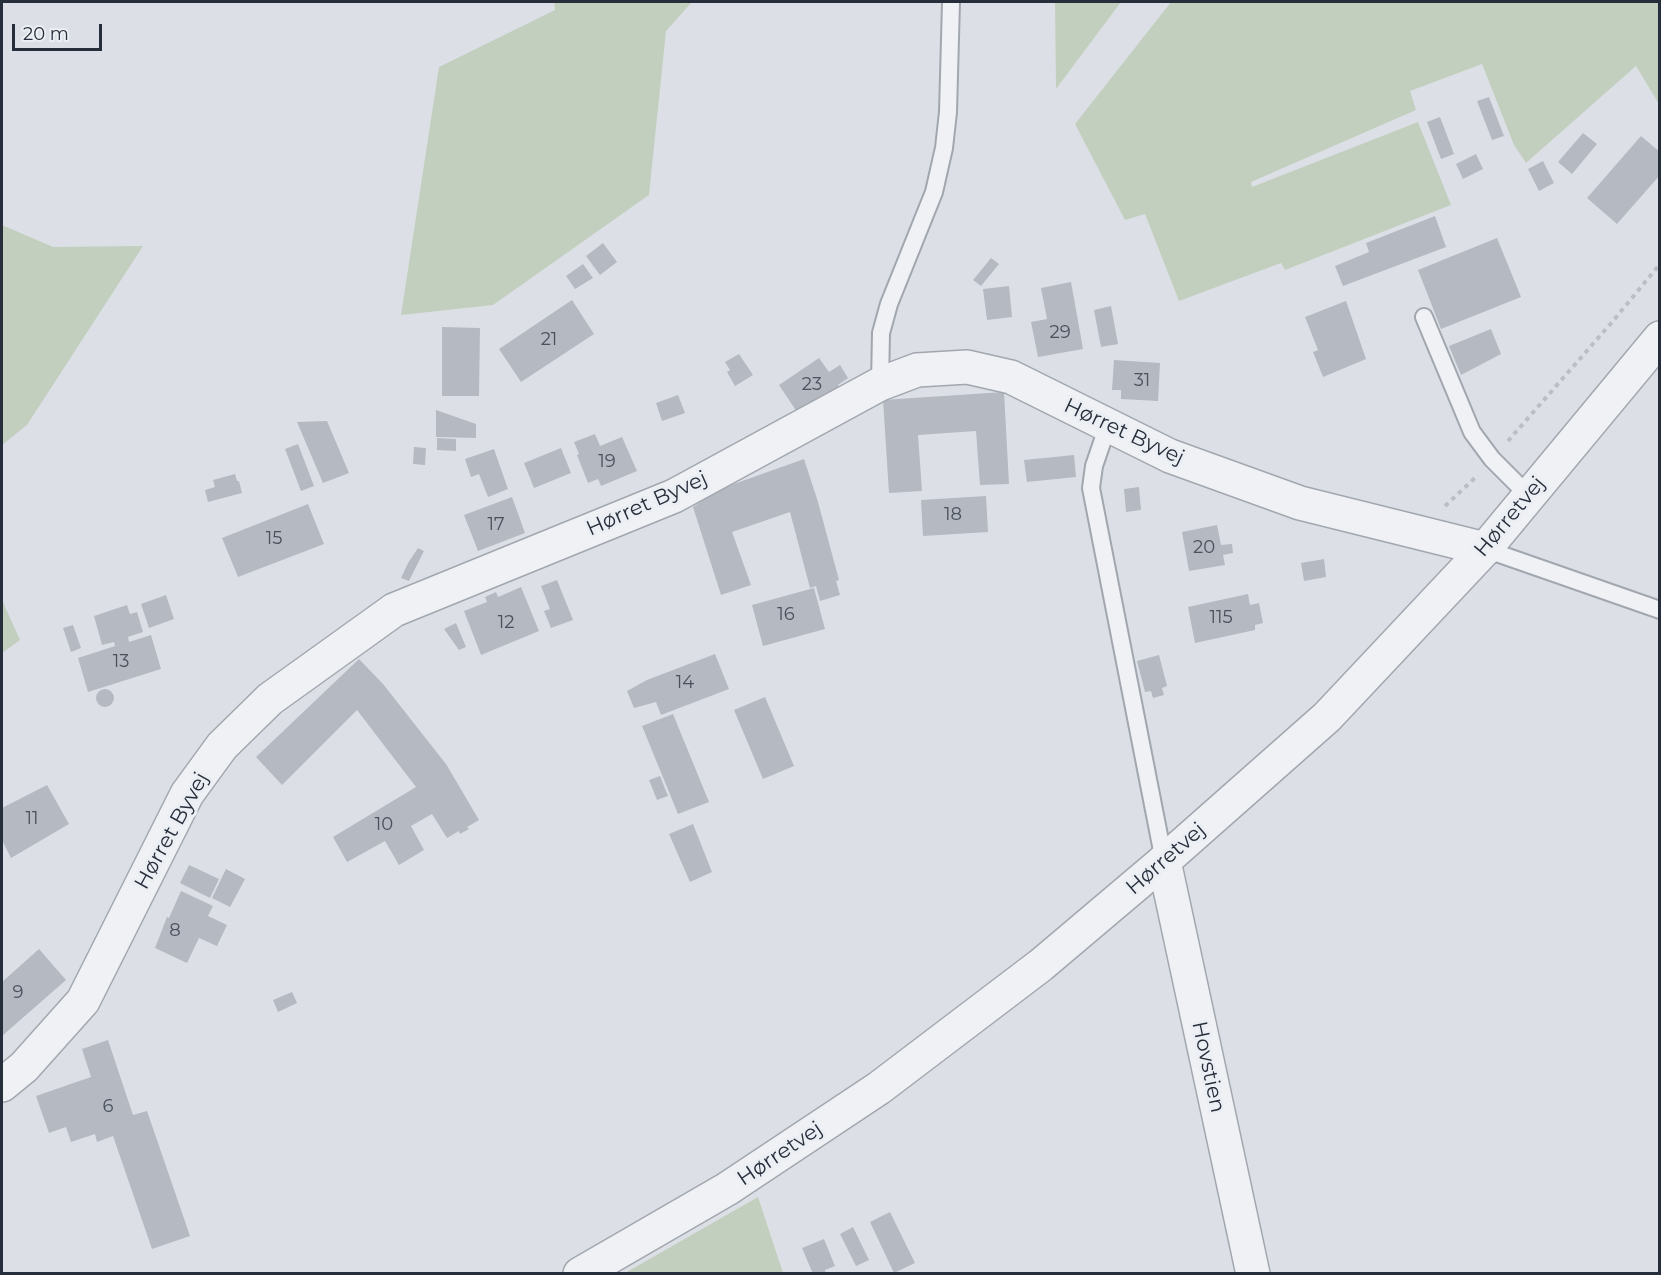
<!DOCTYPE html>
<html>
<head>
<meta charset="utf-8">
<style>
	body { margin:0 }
	#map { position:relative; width:1661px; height:1275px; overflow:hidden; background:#dce0e6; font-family:Montserrat,sans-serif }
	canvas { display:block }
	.frame { position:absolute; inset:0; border:3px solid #272e3b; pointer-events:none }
	.scale { position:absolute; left:12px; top:24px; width:90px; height:27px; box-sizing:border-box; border:3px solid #272e3b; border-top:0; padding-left:8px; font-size:18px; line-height:21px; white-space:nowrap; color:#272e3b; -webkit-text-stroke:4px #ebeff4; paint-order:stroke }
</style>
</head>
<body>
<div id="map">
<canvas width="1661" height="1275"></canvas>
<div class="frame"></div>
<div class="scale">20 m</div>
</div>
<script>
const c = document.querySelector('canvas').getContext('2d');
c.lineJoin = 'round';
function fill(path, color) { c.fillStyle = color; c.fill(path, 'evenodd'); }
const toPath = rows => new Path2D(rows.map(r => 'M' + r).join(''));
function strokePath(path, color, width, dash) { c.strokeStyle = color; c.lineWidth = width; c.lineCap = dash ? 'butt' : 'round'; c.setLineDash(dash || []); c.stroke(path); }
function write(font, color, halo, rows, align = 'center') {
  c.font = font + ' Montserrat,sans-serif'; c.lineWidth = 6; c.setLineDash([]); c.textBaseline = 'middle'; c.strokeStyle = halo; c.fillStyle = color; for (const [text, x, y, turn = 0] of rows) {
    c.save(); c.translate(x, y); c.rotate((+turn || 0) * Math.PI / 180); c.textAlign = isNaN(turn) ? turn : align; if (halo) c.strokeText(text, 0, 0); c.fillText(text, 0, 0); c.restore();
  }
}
fill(toPath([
	[554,2,692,2,666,31,649,195,493,305,401,315,439,67,555,10],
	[1055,2,1121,2,1056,89],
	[1171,2,1659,2,1659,104,1636,66,1526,163,1514,145,1482,64,1410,91,1416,110,1251,182,1252,187,1418,122,1451,205,1285,270,1281,263,1179,301,1145,214,1125,220,1075,124],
	[2,225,53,247,143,246,27,425,2,445],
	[2,600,20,640,2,653],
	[758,1197,783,1273,625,1273]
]), '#c2cfbe');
fill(toPath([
	[1489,97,1504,136,1492,140,1477,101],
	[1440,117,1454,154,1441,159,1427,122],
	[1583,133,1597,144,1572,174,1558,162],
	[1641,136,1660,152,1660,175,1617,224,1587,198],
	[1476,154,1483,169,1463,179,1456,164],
	[1543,161,1554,183,1539,191,1528,169],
	[1435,216,1446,247,1343,286,1335,266,1369,252,1366,243],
	[1497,238,1521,297,1441,329,1418,270],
	[603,243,617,262,600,275,586,256],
	[991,258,999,264,981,286,973,280],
	[583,264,593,278,575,289,566,276],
	[1071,282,1083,349,1038,357,1031,322,1047,319,1041,288],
	[1009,286,1012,317,987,320,983,289],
	[572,300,594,334,521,382,499,349],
	[1346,301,1366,359,1323,377,1313,352,1318,350,1305,317],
	[1111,306,1118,344,1101,347,1094,310],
	[442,327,480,328,479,396,442,396],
	[1491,329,1501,354,1461,375,1449,346],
	[739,354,753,375,735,386,727,372,730,370,725,362],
	[819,358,829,372,840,365,848,378,838,385,839,388,799,415,779,385],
	[1114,360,1160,363,1158,401,1121,399,1121,390,1112,390],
	[1004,392,1009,484,980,485,976,431,918,435,922,491,889,493,883,400],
	[678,395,685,413,662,421,656,403],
	[436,410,476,424,476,438,436,437],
	[327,421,349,473,323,483,297,422],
	[595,434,600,446,622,437,637,471,601,486,598,479,588,483,577,455,579,454,574,442],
	[437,438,456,439,456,451,437,450],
	[298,444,314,486,301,491,285,449],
	[414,447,426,448,425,465,413,464],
	[561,448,571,473,534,488,524,463],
	[494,449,508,489,488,497,479,474,471,477,465,459],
	[1074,455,1076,477,1027,482,1024,460],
	[804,459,818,502,839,580,836,581,840,595,820,601,816,586,810,588,790,512,732,532,751,585,721,595,693,507,720,489],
	[235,474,237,481,239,481,242,493,208,502,205,490,215,487,213,480],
	[1139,487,1141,510,1126,512,1124,489],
	[986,496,988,532,923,536,921,500],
	[512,497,525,533,478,551,464,515],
	[308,504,324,544,238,577,222,538],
	[1217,525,1221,545,1232,544,1233,553,1223,555,1225,565,1189,571,1182,532],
	[418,548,424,551,409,581,401,578,408,563],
	[1324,559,1326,577,1304,581,1301,563],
	[557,580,573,620,551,628,544,611,550,609,541,586],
	[521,587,539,631,481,655,464,611,487,602,485,597,496,592,498,597],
	[814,588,825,629,763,646,752,605],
	[1248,594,1250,605,1259,603,1263,623,1255,625,1255,630,1195,643,1188,607],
	[166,595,174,619,149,628,141,604],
	[127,605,130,614,137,612,143,632,128,637,129,642,151,635,161,669,88,692,78,658,115,646,114,642,102,645,94,616],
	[456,623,466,647,459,650,444,629],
	[73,625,81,648,71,652,63,628],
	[715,654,729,689,661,715,656,702,634,708,627,691,647,680],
	[1159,655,1167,686,1162,688,1164,695,1153,698,1151,691,1145,692,1137,661],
	[359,659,383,684,446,764,479,820,467,827,469,829,460,834,459,831,447,838,432,814,411,826,424,850,399,865,385,841,347,862,333,837,416,787,357,710,282,785,256,757],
	'96 698a9 9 0 1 1 18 0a9 9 0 1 1-18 0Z',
	[765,697,794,766,763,779,734,710],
	[673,714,709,802,678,814,642,726],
	[660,776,668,796,657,800,649,780],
	[47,785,69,824,11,858,2,840,2,808],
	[693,824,712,872,690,882,669,834],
	[189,865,219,879,210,898,180,883],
	[226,869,245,879,230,907,212,898],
	[181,891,213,906,208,916,227,925,217,946,199,938,187,963,155,948,167,917,169,918],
	[39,949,66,980,2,1036,2,982],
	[292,992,297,1003,278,1012,273,1000],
	[108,1040,133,1115,147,1111,190,1236,152,1249,113,1136,97,1142,95,1134,71,1142,66,1127,49,1133,36,1096,91,1077,82,1049],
	[890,1212,915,1263,894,1273,870,1222],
	[853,1227,869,1260,856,1266,840,1234],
	[824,1239,835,1266,825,1270,826,1274,813,1274,802,1248]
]), '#b4b9c2');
const service = toPath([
	[1424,317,1472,432,1492,459,1528,495],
	[880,384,881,333,889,304,934,192,944,148,948,112,951,2],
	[1108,425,1094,466,1091,488,1164,861],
	[1485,549,1660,610]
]);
const minor = toPath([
	[1164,861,1253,1274],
	[2,1085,24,1067,83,1001,187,794,222,746,270,699,394,610,674,496,880,384,917,370,967,367,1011,377,1170,456,1300,503,1485,549]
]);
const tertiary = toPath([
	[580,1274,727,1189,879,1088,1041,965,1164,861,1327,717,1485,549,1660,338]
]);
strokePath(service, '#a2a7af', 20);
strokePath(minor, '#a2a7af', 36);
strokePath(tertiary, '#a2a7af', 36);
strokePath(toPath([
	[1508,441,1613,321,1660,264],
	[1445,506,1477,476]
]), '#bbbec4', 4, [4.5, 4.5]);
strokePath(service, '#eff1f4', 16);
strokePath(minor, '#eff1f4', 33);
strokePath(tertiary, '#eff1f4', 33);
write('18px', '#4a515d', null, [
	["29",1060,333],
	["21",549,340],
	["31",1142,381],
	["23",812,385],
	["19",607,462],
	["18",953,515],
	["17",496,525],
	["15",274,539],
	["20",1204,548],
	["16",786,615],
	["115",1221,618],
	["12",506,623],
	["13",121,662],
	["14",685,683],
	["11",32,819],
	["10",384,825],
	["8",175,931],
	["9",18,993],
	["6",108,1107]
]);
write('21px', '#272e3b', '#ebeff4', [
	["Hørret Byvej",1124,432,25],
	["Hørret Byvej",647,504,-24],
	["Hørretvej",1510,517,-50],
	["Hørret Byvej",172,831,-61],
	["Hørretvej",1166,859,-41],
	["Hovstien",1208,1067,78],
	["Hørretvej",780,1154,-34]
]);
</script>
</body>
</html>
